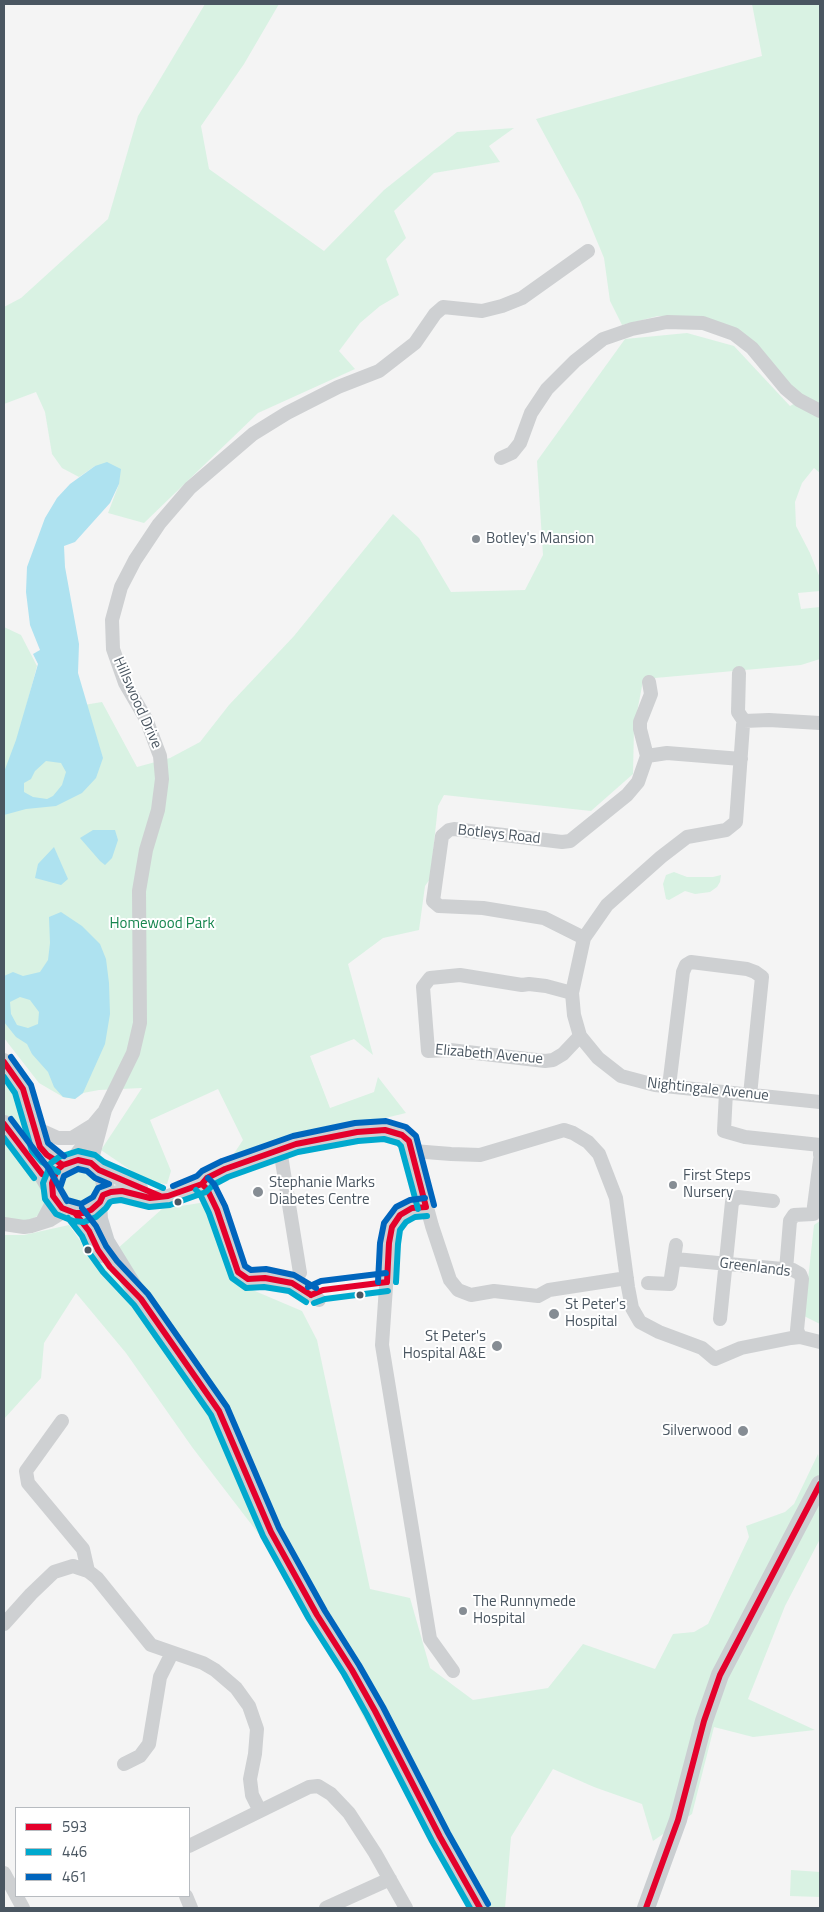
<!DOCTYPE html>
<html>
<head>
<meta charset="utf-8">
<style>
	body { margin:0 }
	#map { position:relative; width:824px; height:1912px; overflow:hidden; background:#f4f4f4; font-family:"Titillium Web",sans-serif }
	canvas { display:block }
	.frame { position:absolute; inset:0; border:5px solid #4a5661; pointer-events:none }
	.legend { position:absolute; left:15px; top:1807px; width:175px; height:90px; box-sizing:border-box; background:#fff; border:1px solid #b7bbc0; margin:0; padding:6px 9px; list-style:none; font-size:15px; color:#4a5661 }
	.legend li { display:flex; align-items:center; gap:10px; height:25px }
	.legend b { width:25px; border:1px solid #b7bbc0 }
</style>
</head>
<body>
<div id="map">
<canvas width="824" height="1912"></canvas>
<div class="frame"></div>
<ul class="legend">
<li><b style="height:6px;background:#e4002b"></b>593</li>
<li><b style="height:6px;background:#00a9ce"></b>446</li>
<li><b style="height:6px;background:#0065bd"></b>461</li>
</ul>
</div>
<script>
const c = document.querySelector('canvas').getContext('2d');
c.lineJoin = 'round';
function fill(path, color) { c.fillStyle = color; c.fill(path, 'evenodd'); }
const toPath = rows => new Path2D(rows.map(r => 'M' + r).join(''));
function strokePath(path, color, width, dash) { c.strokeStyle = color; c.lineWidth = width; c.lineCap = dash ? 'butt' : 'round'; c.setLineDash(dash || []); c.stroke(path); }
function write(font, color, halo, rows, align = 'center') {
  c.font = font + ' "Titillium Web",sans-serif'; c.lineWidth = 4; c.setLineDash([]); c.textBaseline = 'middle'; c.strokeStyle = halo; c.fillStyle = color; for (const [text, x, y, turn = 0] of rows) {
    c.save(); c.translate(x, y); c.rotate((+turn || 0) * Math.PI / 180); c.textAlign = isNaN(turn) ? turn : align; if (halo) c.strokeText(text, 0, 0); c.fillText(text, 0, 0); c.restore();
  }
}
fill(toPath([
	[205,4,279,4,244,64,201,126,209,169,324,251,384,190,457,132,514,128,489,146,500,162,434,173,394,211,406,238,386,259,399,295,380,306,360,323,339,351,355,369,258,413,144,523,108,513,119,484,95,466,79,477,62,468,52,454,45,412,36,392,4,404,4,307,21,298,108,219,138,116],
	[752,4,820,4,820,473,814,468,802,483,795,502,796,526,810,553,820,578,820,591,798,593,801,609,820,607,820,659,801,665,655,678,643,681,634,728,633,774,591,811,444,795,438,806,430,879,425,886,419,930,383,938,348,964,373,1055,354,1039,310,1056,330,1108,374,1092,378,1077,406,1113,335,1130,229,1161,243,1140,218,1089,150,1120,171,1171,167,1184,148,1182,101,1150,142,1088,99,1090,83,1093,75,1099,63,1097,39,1083,4,1038,4,627,21,635,37,666,24,715,102,702,137,767,170,758,200,742,229,705,294,636,393,514,419,538,451,592,525,590,543,555,537,461,625,339,687,333,734,346,790,406,804,398,736,329,689,316,658,316,622,325,610,301,604,258,580,200,536,119,762,56],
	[674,872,687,877,713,877,721,875,720,882,717,887,710,892,695,894,685,891,669,900,666,899,663,884,666,875],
	[4,1075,12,1086,52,1168,48,1173,4,1113],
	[4,1142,46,1193,48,1204,41,1214,30,1220,12,1223,4,1221],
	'57 1188a20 20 0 1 1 40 0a20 20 0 1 1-40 0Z',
	[206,1202,236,1283,302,1311,317,1340,370,1589,410,1598,430,1668,473,1700,548,1688,583,1644,655,1669,673,1634,694,1632,708,1624,749,1537,746,1526,785,1512,794,1504,818,1454,820,1463,820,1539,785,1606,748,1699,815,1730,753,1737,714,1727,692,1814,653,1841,642,1804,594,1787,553,1769,511,1837,505,1908,473,1908,361,1713,335,1656,268,1546,192,1447,126,1353,76,1293,44,1343,41,1378,4,1419,4,1235,24,1235,69,1225,98,1266,162,1209],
	[820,1221,820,1324,804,1316,814,1225],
	[791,1870,820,1872,820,1897,790,1896]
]), '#d9f2e3');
fill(toPath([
	[107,462,121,469,119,484,110,503,75,542,64,546,65,567,79,644,78,673,103,758,96,778,82,793,56,806,26,809,4,815,4,772,16,740,38,664,33,654,40,650,30,625,26,592,27,567,45,518,57,498,70,484,95,466],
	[46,761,61,763,66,772,62,785,53,796,47,799,33,797,24,792,24,783,31,779,35,771],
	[93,830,115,830,118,840,112,858,105,865,100,861,80,838],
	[54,847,68,879,61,885,35,878,38,864],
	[61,912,82,926,100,944,106,959,109,983,110,1014,105,1044,83,1093,75,1099,63,1097,54,1087,48,1072,32,1054,27,1044,16,1037,4,1022,4,976,13,972,23,976,40,972,48,960,50,943,49,917],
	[20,997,30,1000,39,1012,38,1024,28,1028,17,1025,11,1014,10,1002]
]), '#aee2f0');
strokePath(toPath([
	[501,458,512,453,520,443,531,413,547,389,575,361,603,339,632,329,667,322,703,323,734,334,752,348,786,389,799,400,820,411],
	[739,673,738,712,744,721],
	[820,723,769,720,744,721,743,725,736,822,726,830,687,837,661,857,607,905,584,938,572,993,574,1015,580,1036,598,1058,621,1076,655,1085,820,1102],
	[647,756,640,729,640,722,651,694,649,682],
	[584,938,544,918,483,908,439,906,433,901,442,836,449,830,454,829,562,842,570,841,627,795,638,782,647,756,667,753,741,759],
	[572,993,546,986,529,984,522,985,460,975,430,978,423,987,428,1051,450,1050,545,1061,553,1060,563,1054,580,1036],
	[669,1086,683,972,686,965,691,962,747,969,755,972,762,977,750,1095],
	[726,1092,724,1131,745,1137,820,1145,820,1155],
	[36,1128,58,1138,72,1138,93,1125,103,1113],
	[280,1149,300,1273,292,1283],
	[413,1151,451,1154,480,1155,564,1130,573,1133,588,1142,599,1154,616,1198,628,1287,632,1308,640,1322,659,1332,702,1348,715,1359,741,1348,791,1338,800,1337,820,1342],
	[71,1161,81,1148,92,1128],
	[91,1163,105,1110,133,1053,140,1023,139,891,146,850,158,810,162,779,160,756,146,719,125,683,113,649,112,620,121,587,135,560,159,524,190,488,253,434,287,413,338,387,379,371,415,343,435,314,443,307,482,311,502,306,522,298,588,251],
	[99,1170,141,1188],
	[202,1184,207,1189,217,1210,238,1272,248,1279,265,1278,292,1283,319,1300],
	[103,1195,122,1191,145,1198,168,1196,202,1184,207,1178,225,1169,296,1144,357,1132,385,1130,402,1135,409,1141,432,1226,450,1280,458,1290,471,1295,494,1291,538,1296,549,1290,627,1278],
	[426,1207,412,1208,400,1215,392,1227,389,1243,382,1345,430,1639,453,1671],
	[42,1222,54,1199],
	[4,1224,24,1227,31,1226,50,1220,66,1210],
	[675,1259,793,1270,800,1274,802,1279,797,1330,800,1337],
	[786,1270,790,1221,794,1215,813,1214,820,1160],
	[648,1283,670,1284,676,1245],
	[720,1319,732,1202,738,1197,773,1201],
	[62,1421,26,1471,28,1483,83,1549,88,1571],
	[4,1624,31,1594,54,1572,73,1566,88,1571,97,1578,151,1645,203,1663,215,1670,236,1688,249,1706,257,1729,255,1754,250,1779,252,1795,260,1811],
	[124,1764,140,1756,149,1744,160,1677,172,1653],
	[189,1846,309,1787,318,1786,331,1794,349,1813,375,1853,406,1908],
	[4,1873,23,1908],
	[186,1896,191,1908],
	[326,1908,390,1879]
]), '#ced0d2', 14);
strokePath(toPath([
	[4,1062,23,1089,30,1109,40,1147,47,1155,63,1165],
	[4,1124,42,1174,51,1189],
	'51 1187a27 27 0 1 1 54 0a27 27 0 1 1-54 0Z',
	[98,1204,99,1219,106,1242,141,1299,193,1371,219,1411,271,1532,317,1615,352,1670,375,1711,440,1837,480,1908],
	[75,1213,89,1231,101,1254],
	[646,1908,678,1820,704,1721,720,1675,820,1484]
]), '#caced1', 18);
strokePath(toPath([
	[4,1062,23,1089,40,1147,47,1155,63,1165],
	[4,1124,42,1174],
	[202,1184,207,1189,217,1210,238,1272,248,1279,265,1278,292,1283,311,1295],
	[160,1196,99,1170,91,1163,78,1160,63,1165,57,1170,52,1183,53,1196,62,1208,75,1213,83,1213,91,1210,100,1202,103,1195,111,1192,122,1191,150,1198,168,1196,202,1184,207,1178,225,1169,296,1144,357,1132,385,1130,402,1135,409,1141,426,1207],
	[75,1213,89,1231,98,1250,110,1267,141,1299,219,1411,271,1532,317,1615,352,1670,375,1711,440,1837,480,1908],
	[387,1282,389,1243,392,1227,400,1215,412,1208,426,1207],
	[311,1295,323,1290,387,1282],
	[646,1908,678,1820,704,1721,720,1675,820,1484]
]), '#e4002b', 6);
strokePath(toPath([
	[4,1077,15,1093,32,1151,42,1162,58,1172],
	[4,1138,34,1178],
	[163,1188,104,1162,95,1155,78,1151,59,1157,51,1163,43,1183,45,1199,56,1214,73,1221,84,1222,96,1217,106,1208,110,1202,113,1201,121,1200,149,1207,170,1205,206,1192,213,1185,228,1177,298,1152,358,1141,384,1139,398,1143,401,1146,418,1209],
	[196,1190,200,1194,209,1213,232,1278,246,1288,264,1287,289,1291,306,1302],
	[68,1218,82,1236,90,1254,103,1272,134,1305,211,1415,263,1536,309,1619,344,1674,367,1715,432,1841,470,1908],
	[396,1282,398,1244,400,1230,406,1222,415,1217,427,1216],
	[314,1303,325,1299,388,1291]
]), '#00a9ce', 6);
strokePath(toPath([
	[11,1057,31,1085,48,1143,64,1156],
	[11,1119,49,1169,67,1201],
	[78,1169,87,1171,95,1178,109,1184,98,1188,93,1197,81,1204,67,1200,60,1188,64,1176,78,1169],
	[208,1178,214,1184,225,1206,245,1266,251,1270,266,1269,294,1275,316,1288],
	[173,1186,197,1176,202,1171,222,1161,293,1136,355,1123,386,1121,406,1127,416,1136,434,1205],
	[82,1208,96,1226,106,1246,117,1261,148,1294,227,1407,279,1528,325,1611,359,1665,383,1707,448,1833,488,1904],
	[378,1282,380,1243,384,1223,396,1207,410,1200,425,1198],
	[308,1287,321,1281,386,1273]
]), '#0065bd', 6);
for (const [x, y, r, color] of [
	[476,539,5,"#868d94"],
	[673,1185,5,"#868d94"],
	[258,1192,6,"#868d94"],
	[178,1202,4.5,"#4a5661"],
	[88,1250,4.5,"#4a5661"],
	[360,1295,4.5,"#4a5661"],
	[554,1314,6,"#868d94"],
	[497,1346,6,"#868d94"],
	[743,1431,6,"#868d94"],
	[463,1611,5,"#868d94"]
]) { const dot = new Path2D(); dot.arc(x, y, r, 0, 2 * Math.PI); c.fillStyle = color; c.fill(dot); strokePath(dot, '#fff', 2); }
write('15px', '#4a5661', '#fff', [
	["Botley's Mansion",486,539],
	["First Steps",683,1176],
	["Nursery",683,1193],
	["Stephanie Marks",269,1183],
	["Diabetes Centre",269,1200],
	["St Peter's",565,1305],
	["Hospital",565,1322],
	["St Peter's",486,1337,"right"],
	["Hospital A&E",486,1354,"right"],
	["Silverwood",732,1431,"right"],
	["The Runnymede",473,1602],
	["Hospital",473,1619]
], 'left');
write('15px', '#4a5661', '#fff', [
	["Hillswood Drive",137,703,66],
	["Botleys Road",499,835,6],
	["Elizabeth Avenue",489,1055,5],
	["Nightingale Avenue",708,1090,6],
	["Greenlands",755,1268,7]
]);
write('15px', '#17864f', '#fff', [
	["Homewood Park",162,924]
]);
</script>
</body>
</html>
